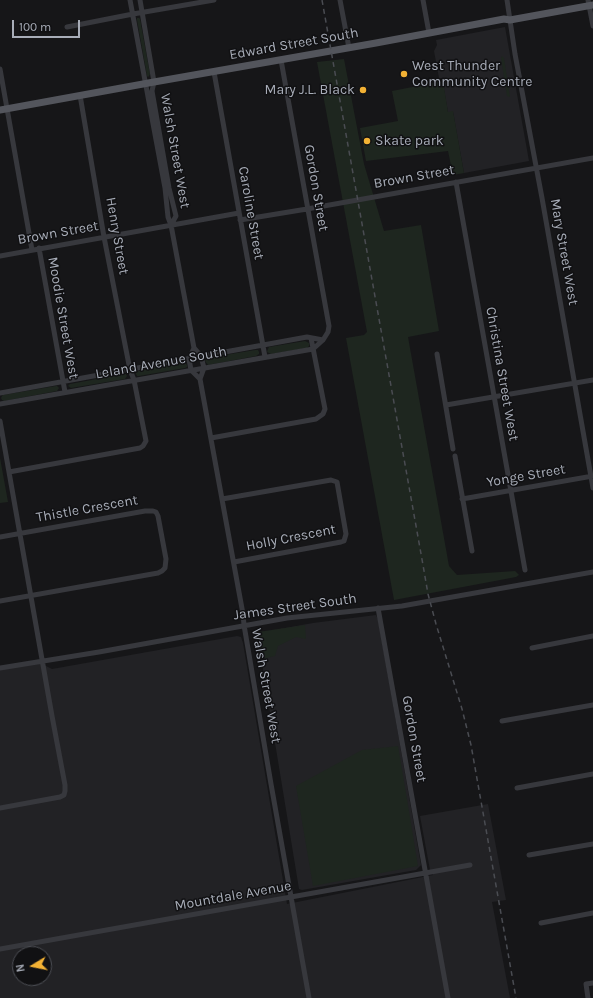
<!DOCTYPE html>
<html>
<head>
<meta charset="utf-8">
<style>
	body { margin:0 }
	#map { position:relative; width:593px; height:998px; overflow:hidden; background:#161618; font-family:Karla,sans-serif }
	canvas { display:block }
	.north { position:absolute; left:12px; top:946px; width:40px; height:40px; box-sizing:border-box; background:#111113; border:1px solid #4d4f55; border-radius:50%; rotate:260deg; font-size:11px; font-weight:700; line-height:16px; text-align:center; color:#a8adb8 }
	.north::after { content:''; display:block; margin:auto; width:14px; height:18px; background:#f2b134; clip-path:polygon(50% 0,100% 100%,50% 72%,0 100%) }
	.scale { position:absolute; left:12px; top:20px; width:68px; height:18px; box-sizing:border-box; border:2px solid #a8adb8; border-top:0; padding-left:5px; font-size:12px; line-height:14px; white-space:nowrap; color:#a8adb8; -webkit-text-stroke:3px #111113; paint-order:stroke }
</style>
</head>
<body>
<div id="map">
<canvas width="593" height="998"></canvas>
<div class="north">N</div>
<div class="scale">100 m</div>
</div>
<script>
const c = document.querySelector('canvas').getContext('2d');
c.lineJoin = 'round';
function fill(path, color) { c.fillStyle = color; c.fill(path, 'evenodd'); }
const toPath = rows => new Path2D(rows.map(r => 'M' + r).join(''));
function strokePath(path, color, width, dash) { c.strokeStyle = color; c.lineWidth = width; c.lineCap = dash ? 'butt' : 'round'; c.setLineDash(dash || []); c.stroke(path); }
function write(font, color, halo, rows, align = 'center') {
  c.font = font + ' Karla,sans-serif'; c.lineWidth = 3; c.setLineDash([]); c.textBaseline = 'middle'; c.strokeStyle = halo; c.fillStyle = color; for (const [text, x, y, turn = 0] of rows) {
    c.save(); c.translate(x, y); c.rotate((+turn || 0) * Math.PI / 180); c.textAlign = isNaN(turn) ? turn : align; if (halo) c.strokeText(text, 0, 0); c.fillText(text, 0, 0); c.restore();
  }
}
fill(toPath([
	[505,27,529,161,464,173,453,112,448,112,442,78,439,78,434,51,437,45,436,40],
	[376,615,378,619,421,865,416,870,302,890,299,889,257,633,313,623],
	[237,636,241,637,243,643,287,904,433,875,432,870,430,870,420,816,488,804,506,900,492,902,510,998,0,998,0,667,36,661,52,669],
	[20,954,44,954,44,978,20,978]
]), '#222225');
fill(toPath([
	[137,18,139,18,140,19,150,74,149,76,148,77,147,76,137,20],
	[502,56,504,58,510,97,507,96,501,59,501,58],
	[344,59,364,164,384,231,421,225,439,331,408,337,449,566,457,575,515,571,519,575,516,577,394,600,346,338,364,335,367,332,317,62],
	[443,81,448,112,453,111,464,173,453,175,448,151,366,161,360,128,398,121,392,91],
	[305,341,309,343,309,346,307,348,271,354,267,352,268,349,269,347],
	[255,350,258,350,259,352,259,354,256,356,208,365,205,361,207,358],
	[184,362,187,365,187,367,185,368,139,376,137,376,136,374,136,372,139,371],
	[124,374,126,374,127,376,125,379,71,388,68,386,70,384],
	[56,386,57,386,59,388,57,391,4,401,2,400,1,398,2,396,3,395],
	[0,458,8,502,0,503],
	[305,625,306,639,296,637,278,646,275,656,262,659,258,632],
	[398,746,407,799,418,866,313,886,296,786,362,750]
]), '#1e261f');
strokePath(toPath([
	[130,0,165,188,168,217,171,225,194,348],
	[140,0,154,82,152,91,169,188,176,216,171,225],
	[340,0,349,48],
	[423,0,429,33],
	[507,0,515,54,542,198,593,488],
	[588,0,593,26],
	[67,27,133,14,214,0],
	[0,69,32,250],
	[214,72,265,357],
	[456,182,525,570],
	[240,220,307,209,593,158],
	[39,248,65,392],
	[0,256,239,213],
	[437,354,453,449],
	[200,379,191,370,189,359,194,348,201,356,204,368,200,379,243,614,244,625,271,784,309,998],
	[0,393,307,337,323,340],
	[0,404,313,349,323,340,328,332,329,326,281,60],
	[446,405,593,380],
	[0,421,52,716,65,785,65,791,64,795,60,797,0,808],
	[211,438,316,419,323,414,325,409,311,338],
	[455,456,472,551],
	[9,472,140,448,143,446,146,441,134,380,130,370,104,237,80,95],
	[222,499,331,480,337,482,346,534,344,541,341,542,234,562],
	[462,499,593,476],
	[0,537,145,511,153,511,156,512,158,516,166,559,165,568,162,571,158,573,0,601],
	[378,608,448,998],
	[532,648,593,636],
	[0,668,99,652,287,618,402,606,593,572],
	[502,721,593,705],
	[517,788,593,774],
	[529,855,593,844],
	[541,923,593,913],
	[0,949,470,865],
	[588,998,586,984,593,983]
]), '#37383d', 5);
strokePath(toPath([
	[0,110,154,82,376,43,504,19,510,20,593,5]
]), '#53555c', 7);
strokePath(toPath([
	[322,0,423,565,428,594,436,624,462,709,471,745,516,998]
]), '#4a4c52', 1.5, [5, 4]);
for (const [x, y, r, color] of [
	[404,74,4,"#f2b134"],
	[363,90,4,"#f2b134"],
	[367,141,4,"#f2b134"]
]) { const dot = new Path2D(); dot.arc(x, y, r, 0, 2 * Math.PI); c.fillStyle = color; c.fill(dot); strokePath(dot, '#111113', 1.5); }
write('14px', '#a8adb8', '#111113', [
	["Edward Street South",294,44,-10],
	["Walsh Street West",175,151,80],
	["Brown Street",414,177,-10],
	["Gordon Street",316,188,80],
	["Caroline Street",251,213,80],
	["Brown Street",58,233,-10],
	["Henry Street",117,236,80],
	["Mary Street West",564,252,80],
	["Moodie Street West",63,318,80],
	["Leland Avenue South",161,363,-10],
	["Christina Street West",502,374,80],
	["Yonge Street",526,476,-10],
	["Thistle Crescent",87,509,-10],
	["Holly Crescent",291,538,-11],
	["James Street South",295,607,-8],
	["Walsh Street West",266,686,80],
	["Gordon Street",414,739,80],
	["Mountdale Avenue",233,896,-10]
]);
write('14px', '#a8adb8', '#111113', [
	["West Thunder",412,66],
	["Community Centre",412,82],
	["Mary J.L. Black",355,90,"right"],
	["Skate park",375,141]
], 'left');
</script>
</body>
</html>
